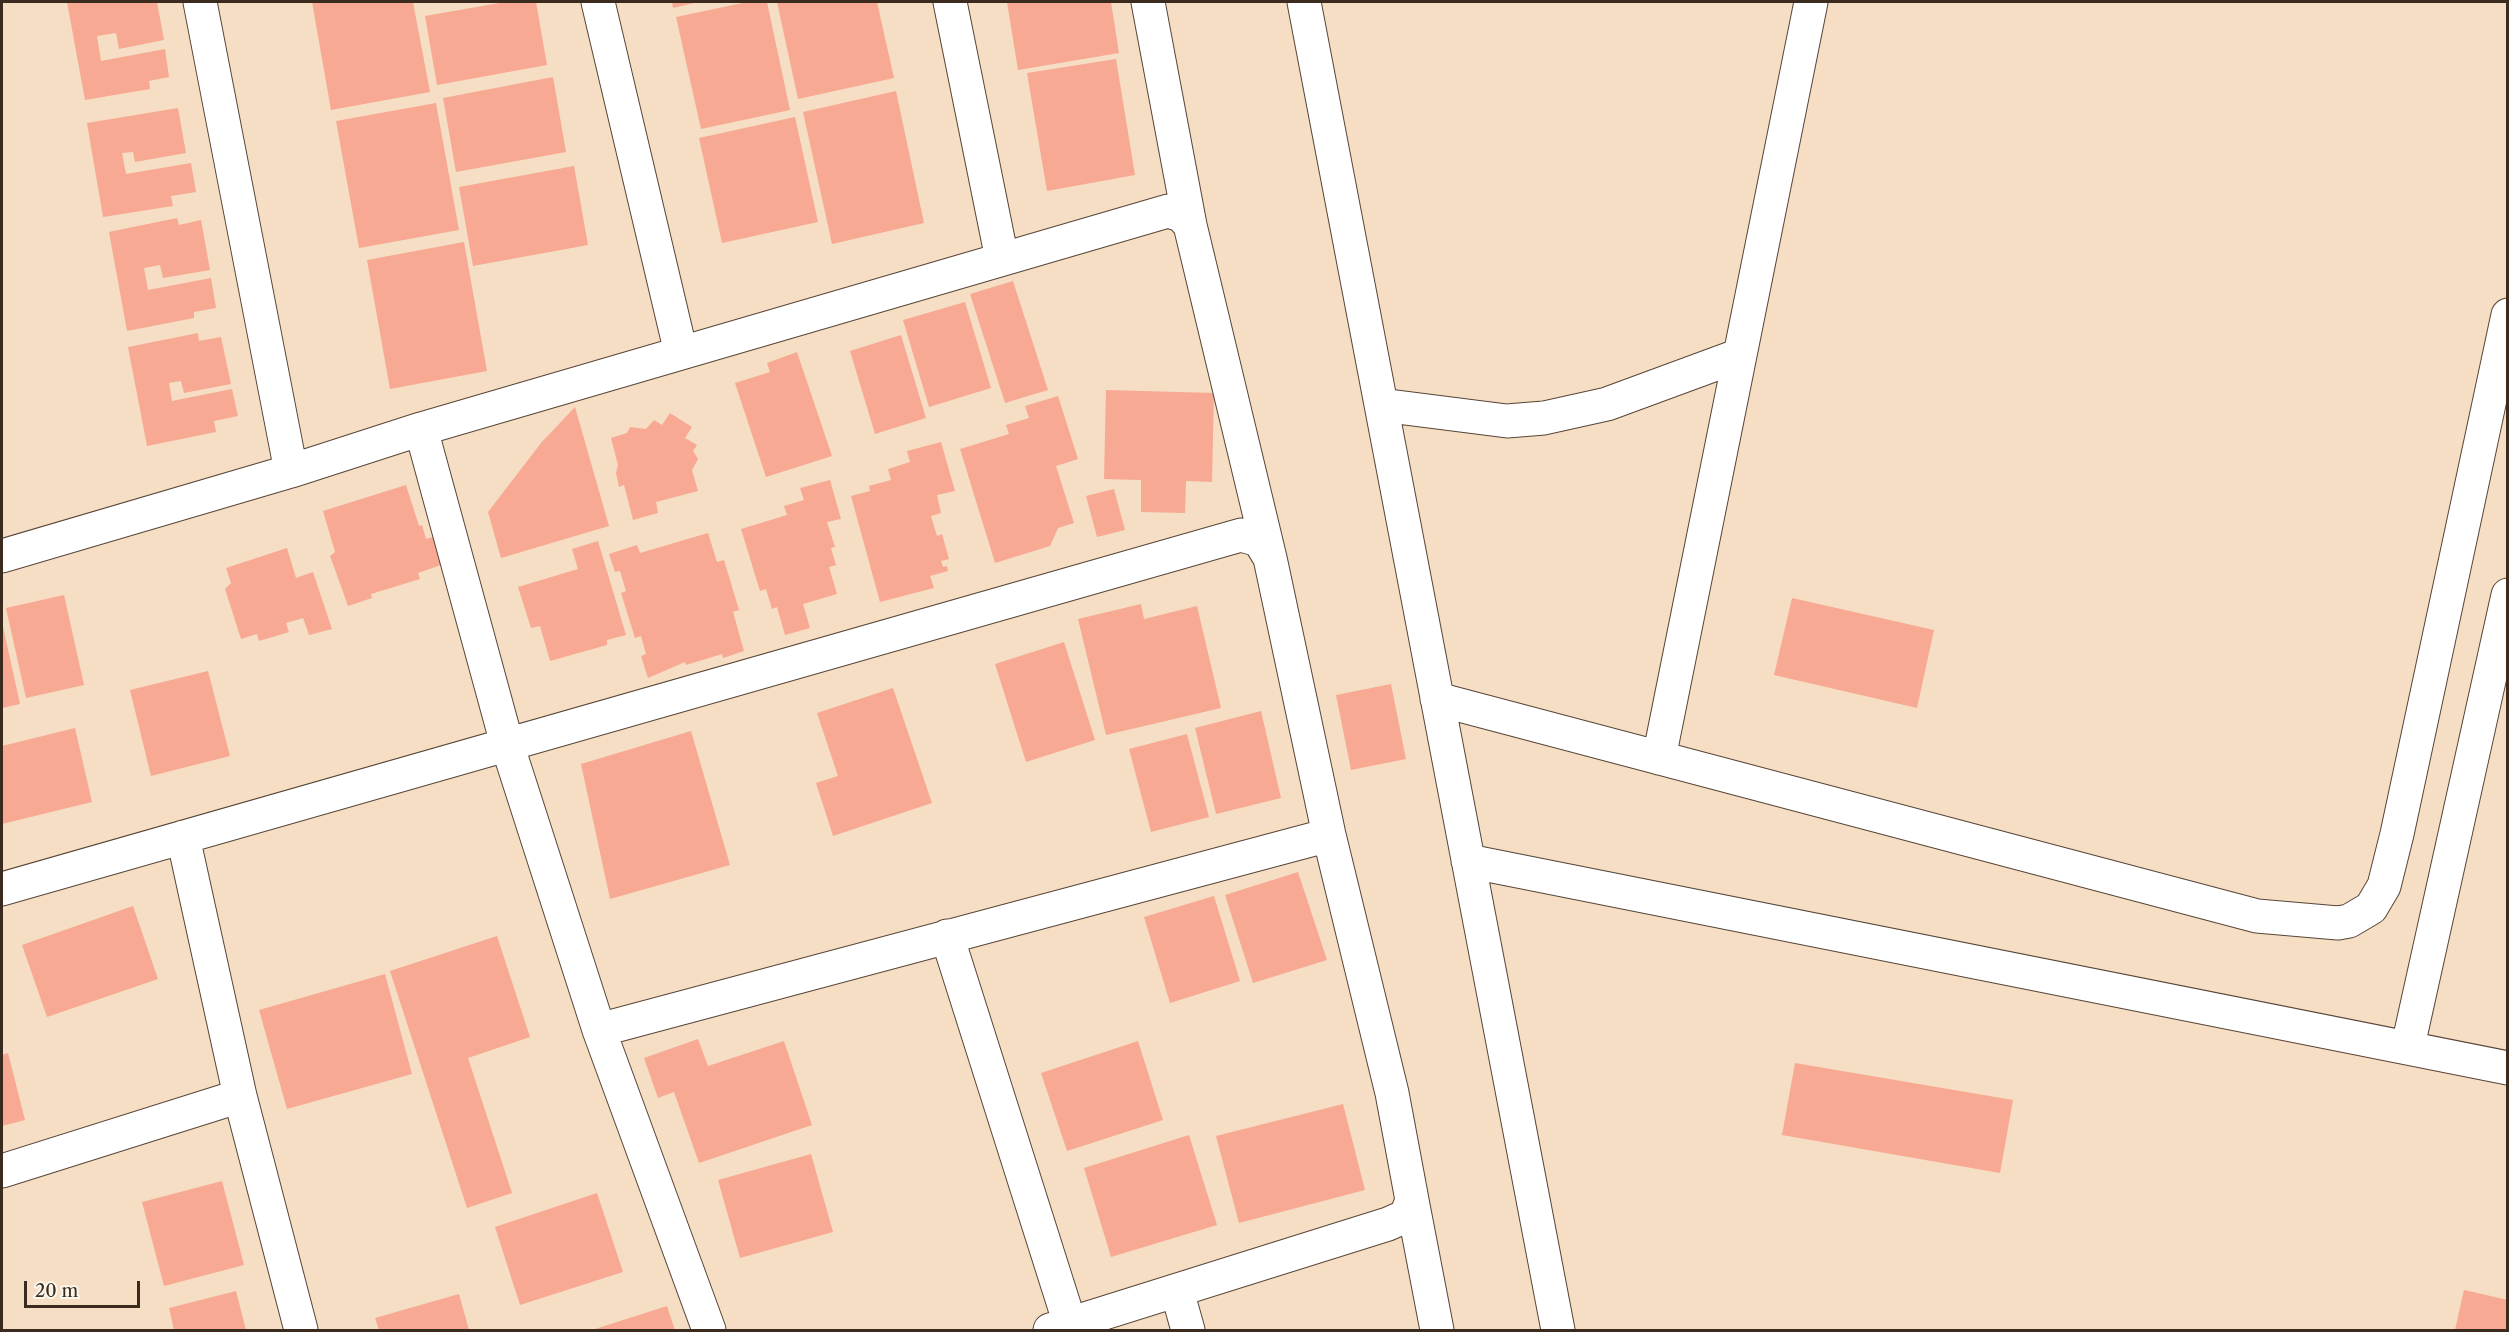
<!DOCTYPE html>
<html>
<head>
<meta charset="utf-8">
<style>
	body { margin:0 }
	#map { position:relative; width:2509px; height:1332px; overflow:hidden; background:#f5dec3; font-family:"Libre Caslon Text",serif }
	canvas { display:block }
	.frame { position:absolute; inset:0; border:3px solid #3b2a1e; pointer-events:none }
	.scale { position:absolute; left:24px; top:1281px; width:116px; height:27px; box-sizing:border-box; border:3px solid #3b2a1e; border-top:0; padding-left:8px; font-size:18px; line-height:21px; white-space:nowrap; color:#3b2a1e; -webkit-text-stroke:4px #fbf7ec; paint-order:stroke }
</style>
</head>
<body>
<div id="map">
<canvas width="2509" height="1332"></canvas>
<div class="frame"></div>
<div class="scale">20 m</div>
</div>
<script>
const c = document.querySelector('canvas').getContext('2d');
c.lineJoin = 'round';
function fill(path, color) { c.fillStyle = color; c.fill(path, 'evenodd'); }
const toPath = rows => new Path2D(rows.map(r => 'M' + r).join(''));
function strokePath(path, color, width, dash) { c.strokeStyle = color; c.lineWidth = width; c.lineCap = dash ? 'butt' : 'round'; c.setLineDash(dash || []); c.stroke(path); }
fill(toPath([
	[67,2,157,2,164,40,119,49,116,33,97,36,101,61,165,49,169,77,149,81,150,89,85,100],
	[312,2,413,2,430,92,331,110],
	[505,2,536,2,547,65,437,85,425,16],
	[672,2,698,2,673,8],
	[747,2,767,2,790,110,701,129,676,17],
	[777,2,877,2,894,78,798,99],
	[1007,2,1111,2,1119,53,1018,70],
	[1116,59,1135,175,1047,191,1027,73],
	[553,77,566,152,456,172,443,98],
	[896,91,924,223,832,244,803,112],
	[436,103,459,230,359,248,336,121],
	[178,108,186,153,135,162,133,152,122,153,126,174,191,163,196,192,171,196,173,206,103,217,87,123],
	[795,117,818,222,722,243,699,138],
	[574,166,588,245,473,266,459,187],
	[177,218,179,225,201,220,210,270,163,278,160,265,144,268,148,290,211,278,216,308,194,312,194,318,127,331,109,232],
	[464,242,487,371,390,389,367,260],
	[1013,281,1048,390,1005,403,970,294],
	[965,302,991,388,929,407,903,320],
	[198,333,199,341,221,337,231,384,184,393,181,381,169,383,172,401,232,389,238,416,214,421,216,432,147,446,128,347],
	[901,335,926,418,875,434,850,351],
	[797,352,832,456,766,477,735,383,770,372,767,363],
	[1106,390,1214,393,1212,482,1186,481,1185,513,1141,512,1141,480,1104,479],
	[1058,396,1078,459,1056,466,1074,523,1058,528,1050,546,995,563,960,449,1009,434,1006,425,1029,418,1025,406],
	[575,407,609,526,501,558,488,512,541,443],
	[670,413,692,427,685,438,697,445,693,451,698,459,692,470,698,491,656,502,658,513,633,520,624,485,619,487,616,473,618,465,611,438,627,433,630,427,646,429,654,420,662,425],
	[941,442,955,491,937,495,941,513,931,516,937,536,942,534,949,559,941,561,943,567,947,566,948,571,930,576,934,588,880,602,851,496,870,491,869,486,891,480,888,469,910,462,907,451],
	[830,480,841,519,827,522,835,547,831,548,836,565,829,567,837,594,803,604,810,628,785,635,777,607,772,609,766,589,760,591,741,529,787,515,784,506,804,500,800,488],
	[406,485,419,526,422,525,426,539,433,537,441,565,418,573,420,579,371,594,372,598,348,606,330,556,335,552,323,511],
	[1114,489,1125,530,1097,537,1086,496],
	[708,533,717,562,724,560,739,610,733,612,744,651,723,658,722,654,686,665,685,662,648,678,641,656,646,654,641,636,635,638,621,593,626,591,620,571,615,572,609,554,637,545,640,553],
	[598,541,626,635,607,640,607,645,550,661,540,626,531,628,518,587,578,569,572,549],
	[287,548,296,578,313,572,332,629,309,635,303,618,286,623,289,632,259,641,257,634,241,639,225,589,231,583,226,568],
	[64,595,84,685,26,698,6,608],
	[1792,598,1934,630,1917,708,1774,675],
	[1141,604,1144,619,1197,606,1221,708,1106,735,1078,619],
	[2,622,20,704,2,708],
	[1064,642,1095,740,1026,762,995,664],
	[208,671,230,756,151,776,130,690],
	[1391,684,1406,759,1351,770,1336,695],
	[893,688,932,803,833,836,816,783,838,776,817,713],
	[1261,711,1281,798,1216,814,1195,728],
	[75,728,92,802,2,824,2,746],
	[691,731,730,865,610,899,581,764],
	[1187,734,1209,817,1151,832,1129,749],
	[1298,872,1327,960,1253,983,1225,895],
	[1214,896,1240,981,1170,1003,1144,917],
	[133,906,158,979,47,1017,22,945],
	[497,936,530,1037,468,1058,512,1193,467,1208,390,971],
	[385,974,412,1074,287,1109,259,1010],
	[698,1039,708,1066,784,1041,812,1125,699,1163,674,1092,658,1098,644,1058],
	[1138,1041,1163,1120,1067,1151,1041,1073],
	[8,1053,25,1120,2,1126,2,1055],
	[1795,1063,2013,1100,2000,1173,1782,1135],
	[1343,1104,1365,1190,1239,1223,1216,1136],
	[1189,1135,1217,1225,1111,1257,1084,1168],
	[811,1154,833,1232,740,1258,718,1180],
	[222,1181,244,1265,164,1286,142,1202],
	[597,1193,623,1272,520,1305,495,1227],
	[2464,1290,2508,1300,2508,1330,2455,1330],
	[236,1291,246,1330,174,1330,169,1308],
	[459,1294,469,1330,379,1330,375,1318],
	[667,1306,675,1330,592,1330]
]), '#f7a993');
const minor = toPath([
	[200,2,291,471],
	[598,2,681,353],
	[950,2,1002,259],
	[1148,2,1190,225],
	[1304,2,1558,1330],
	[1381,405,1507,421,1544,418,1607,404,1740,355],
	[421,429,507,744,599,1030,709,1330],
	[2,556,291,471,421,429,1168,211,1181,215,1190,225,1270,558],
	[1437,699,2257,916,2338,923,2349,921,2371,908,2384,886,2397,834,2508,315],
	[1659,758,1811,2],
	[183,837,240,1096,301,1330],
	[1468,861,2508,1068],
	[2,889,1241,535,1259,540,1270,558,1329,835,1392,1093,1412,1200,1406,1216,1388,1224,1050,1330],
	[947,936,1070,1324],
	[599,1030,1329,835],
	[2408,1046,2508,595],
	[2,1171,240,1096],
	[1412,1200,1437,1330],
	[1177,1291,1188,1330]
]);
strokePath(minor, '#574537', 35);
strokePath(minor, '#fff', 33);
</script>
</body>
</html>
